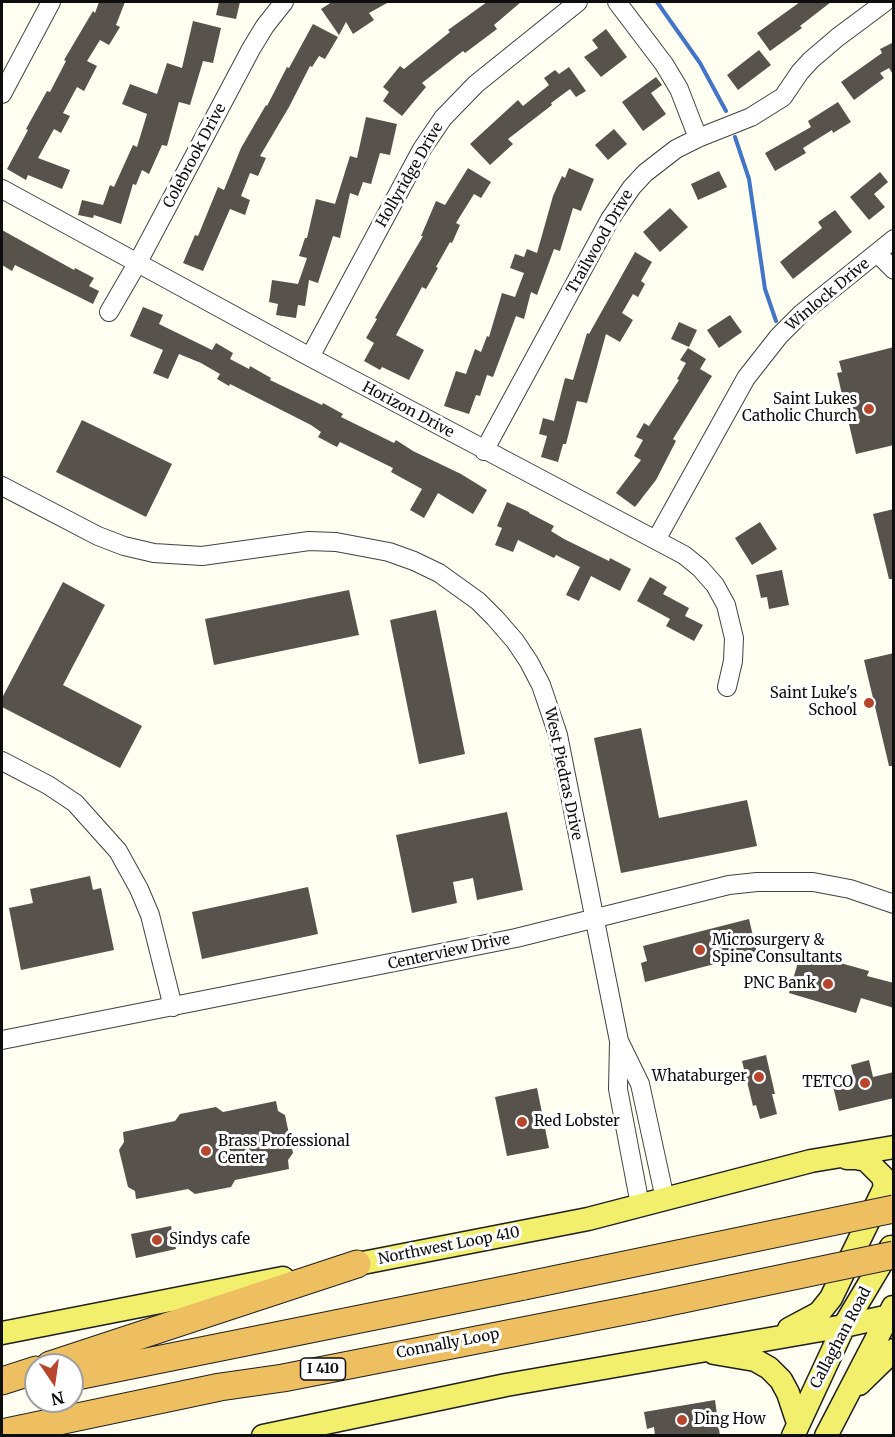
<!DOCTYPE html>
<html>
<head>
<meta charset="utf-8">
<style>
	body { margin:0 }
	#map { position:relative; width:895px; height:1437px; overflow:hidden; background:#fefef1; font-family:Merriweather,serif }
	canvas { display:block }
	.frame { position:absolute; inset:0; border:3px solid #0e0e0e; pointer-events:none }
	.north { position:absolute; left:24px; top:1353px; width:60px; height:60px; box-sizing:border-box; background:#fff; border:2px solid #9f9f9f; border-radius:50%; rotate:167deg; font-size:16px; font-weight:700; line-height:24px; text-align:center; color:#0e0e0e }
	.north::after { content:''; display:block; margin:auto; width:21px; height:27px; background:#b8452d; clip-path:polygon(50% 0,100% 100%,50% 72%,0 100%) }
</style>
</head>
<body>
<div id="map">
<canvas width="895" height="1437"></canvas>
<div class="frame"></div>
<div class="north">N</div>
</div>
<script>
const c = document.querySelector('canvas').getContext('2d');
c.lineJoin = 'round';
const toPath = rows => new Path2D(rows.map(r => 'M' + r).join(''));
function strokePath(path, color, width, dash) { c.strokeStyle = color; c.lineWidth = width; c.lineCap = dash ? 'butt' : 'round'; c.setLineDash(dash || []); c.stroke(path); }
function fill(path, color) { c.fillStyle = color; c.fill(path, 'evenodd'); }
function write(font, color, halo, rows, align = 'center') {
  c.font = font + ' Merriweather,serif'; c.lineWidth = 6; c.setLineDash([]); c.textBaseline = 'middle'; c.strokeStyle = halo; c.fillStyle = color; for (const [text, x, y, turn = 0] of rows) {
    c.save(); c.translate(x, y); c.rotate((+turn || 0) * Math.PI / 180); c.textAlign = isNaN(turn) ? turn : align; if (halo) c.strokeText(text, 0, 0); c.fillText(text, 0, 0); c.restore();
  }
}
strokePath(toPath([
	[657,2,700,63,726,111],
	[735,137,749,179,765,289,776,321]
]), '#4275c7', 4);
fill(toPath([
	[99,2,125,2,116,25,120,27,109,45,100,40,87,61,97,66,84,91,77,87,63,113,70,116,61,133,54,129,38,158,70,170,62,189,28,175,26,180,7,169,28,130,26,129,47,91,50,92,66,61,64,60,93,11,95,13],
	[219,2,240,2,236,19,216,15],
	[332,2,389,2,369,13,374,20,353,34,346,22,339,35,321,9],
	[487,2,521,2,494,25,497,29,465,53,463,51,422,83,426,87,402,116,383,101,389,92,383,87,400,66,404,69,450,32,448,30],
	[800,2,831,2,800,26,802,28,770,51,757,33],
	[193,21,221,28,213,63,203,61,190,105,179,102,167,146,162,145,149,174,142,170,136,185,133,184,121,224,94,215,93,218,78,215,82,200,103,205,110,185,114,187,133,145,137,147,147,114,122,104,130,84,157,94,167,63,182,68],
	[313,24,338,37,325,59,319,56,312,67,310,66,289,107,260,156,266,158,258,176,250,173,241,196,250,200,245,215,230,209,203,271,183,263,195,235,198,236,218,187,224,190,241,148,266,105,267,106,287,67,289,68],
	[606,29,627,57,601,77,584,57,598,48,592,40],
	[894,42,894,76,889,68,880,73,884,78,854,100,841,82,882,53,880,49],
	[759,50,771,65,738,90,727,75],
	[569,67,586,91,576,97,570,89,551,103,552,105,508,139,513,144,490,165,470,144,518,100,523,106,549,85,544,78,555,70,559,74],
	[656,77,662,85,651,93,666,114,643,131,622,102],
	[838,102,851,122,833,133,832,130,803,148,806,153,775,171,765,153,811,127,808,121],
	[366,117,397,124,390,155,380,153,371,184,363,182,358,196,350,193,340,238,333,236,318,283,309,280,305,306,298,305,296,318,276,315,278,304,269,302,272,280,298,284,307,258,299,256,305,238,307,238,316,199,335,204,350,156,357,158],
	[614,129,627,144,608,160,595,145],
	[468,168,491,182,481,198,474,194,456,223,460,225,452,243,450,242,436,267,438,268,426,289,422,287,396,335,424,350,409,380,382,367,380,370,364,361,374,343,366,338,377,319,375,318,423,236,421,236,436,201,445,205],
	[569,168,594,179,581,211,573,208,560,251,554,249,537,295,531,292,524,319,516,316,493,377,487,375,480,396,476,395,469,414,444,406,456,371,466,374,475,349,481,352,487,336,489,337,502,293,515,297,524,273,510,268,515,254,524,257,527,249,537,253,553,196,562,176,565,178],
	[719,171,727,187,698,200,691,184],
	[880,172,888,182,874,194,885,207,869,220,850,197],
	[670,208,688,227,660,252,643,232],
	[835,210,852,232,793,279,780,262,822,228,818,222],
	[2,230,74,270,75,268,94,278,89,286,99,291,93,304,15,265,12,271,2,265],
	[635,252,652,262,641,281,645,284,638,297,633,294,622,313,633,320,620,342,606,334,587,403,577,401,566,444,563,444,558,462,541,457,547,436,539,434,543,418,554,421,565,378,573,380,587,333,589,334],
	[143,307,163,315,159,324,212,350,216,343,233,353,230,359,249,369,250,366,271,378,270,380,322,405,323,403,343,414,341,417,394,443,396,440,413,451,461,474,487,490,473,514,438,493,424,518,410,510,422,489,391,472,393,468,340,442,337,447,318,437,321,432,311,425,230,384,229,386,217,379,220,374,201,363,179,354,168,379,153,373,163,350,130,336],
	[730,315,742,332,719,348,707,330],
	[679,322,697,330,689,347,671,339],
	[894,347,894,445,856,454,837,373,842,372,839,361],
	[688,348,706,359,700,369,712,376,673,439,676,441,656,480,635,507,616,493,641,460,634,456,643,440,636,437,644,423,649,426,679,380,677,379,686,363,680,360],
	[82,420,172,464,146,517,56,472],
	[507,502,529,512,529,513,554,526,551,531,564,539,609,561,610,558,631,569,620,591,591,576,579,601,566,595,580,567,556,555,554,558,518,540,513,552,495,545,502,528,497,526],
	[894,509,894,579,889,579,873,514],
	[760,522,777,549,752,565,735,538],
	[782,570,789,605,769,609,767,597,761,598,756,575],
	[650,577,667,587,663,594,689,608,685,616,703,625,694,641,666,626,670,619,637,601],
	[63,582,105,605,63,685,142,726,120,768,2,707,2,698],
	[349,590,359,635,214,665,205,619],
	[436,610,465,754,419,764,390,620],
	[894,653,894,766,889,766,864,660],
	[641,728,659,818,747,800,757,846,621,873,594,738],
	[507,812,523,890,477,900,473,878,453,882,457,903,412,913,396,835],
	[90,876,93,890,101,888,114,950,21,970,9,908,33,903,30,889],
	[308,887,318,934,202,959,192,912],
	[749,919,757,953,645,982,641,963,647,961,643,946],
	[801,952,869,971,867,976,894,983,894,1008,861,998,856,1013,789,993],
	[766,1055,775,1094,772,1094,777,1114,760,1119,756,1105,753,1106,742,1061],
	[869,1060,873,1077,894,1072,894,1098,839,1111,833,1086,855,1081,851,1065],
	[537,1088,549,1148,507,1156,495,1097],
	[276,1101,278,1111,285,1115,293,1153,288,1160,289,1169,235,1180,231,1187,195,1194,188,1189,136,1199,135,1191,128,1187,119,1150,124,1142,123,1132,175,1121,180,1114,216,1107,223,1112],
	[171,1226,176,1249,136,1258,131,1234],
	[715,1400,720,1436,655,1436,654,1427,647,1429,644,1412]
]), '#57524b');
const minor = toPath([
	[617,2,664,64,679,89,698,138],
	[2,94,51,2],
	[2,189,310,357,684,555,700,568,715,585,726,605,734,638,733,661,727,687],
	[877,253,894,270],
	[109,312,138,262,251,49,265,26,284,2],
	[310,357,422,149,443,118,476,84,578,2],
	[484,451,610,219,632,187,645,173,676,149,698,138,751,117,783,97,800,72,811,60,838,37,885,2],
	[2,486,98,536,124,546,154,553,202,556,309,541,336,542,389,552,414,561,439,573,478,601,495,618,515,641,529,662,541,685,558,735,619,1041,618,1089,640,1205],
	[656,540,746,378,779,336,801,314,894,239],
	[2,761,48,785,75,803,118,851,139,889,150,915,173,1007],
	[2,1040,516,938,729,885,757,882,813,882,850,889,894,904],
	[620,1043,640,1084,665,1199]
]);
const major = toPath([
	[342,1267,588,1219,811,1161,894,1147],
	[789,1329,819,1313,831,1298,885,1187,883,1177,866,1160,856,1158,847,1158],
	[2,1333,283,1278],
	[714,1353,755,1360,769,1368,781,1380,788,1393,798,1423],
	[859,1384,894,1350],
	[263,1436,506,1385,844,1326,894,1315],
	[793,1436,844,1326,891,1247],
	[826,1436,893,1307]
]);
const highway = toPath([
	[50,1365,357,1264],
	[72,1377,524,1286],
	[2,1381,36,1370],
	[2,1433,220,1387,283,1378,645,1307]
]);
strokePath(minor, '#414141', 20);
strokePath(major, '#1f1f1f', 25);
strokePath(highway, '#1f1f1f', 29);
strokePath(minor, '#fff', 18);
strokePath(major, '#f2ef6d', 22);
strokePath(highway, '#edbf60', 27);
const highwayBridge = toPath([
	[524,1286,894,1209],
	[645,1307,894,1255]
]);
strokePath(highwayBridge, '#1f1f1f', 29, []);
strokePath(highwayBridge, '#edbf60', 27);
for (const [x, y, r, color] of [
	[869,409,6,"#b8452d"],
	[869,703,6,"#b8452d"],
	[700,950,6,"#b8452d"],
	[828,984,6,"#b8452d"],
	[759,1077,6,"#b8452d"],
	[865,1083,6,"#b8452d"],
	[522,1122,6,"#b8452d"],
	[206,1151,6,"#b8452d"],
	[157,1240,6,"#b8452d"],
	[682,1420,6,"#b8452d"]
]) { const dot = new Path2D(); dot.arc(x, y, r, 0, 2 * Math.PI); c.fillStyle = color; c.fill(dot); strokePath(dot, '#fff', 2); }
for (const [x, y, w] of [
	[323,1369,45]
]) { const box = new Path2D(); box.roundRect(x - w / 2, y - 11, w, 22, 4.5); c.fillStyle = '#fff'; c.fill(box); strokePath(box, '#0e0e0e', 1.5); }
write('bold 14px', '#0e0e0e', null, [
	["I 410",323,1369]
]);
write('15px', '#0e0e0e', '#fff', [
	["Colebrook Drive",195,156,-62],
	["Hollyridge Drive",410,175,-60],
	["Trailwood Drive",600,242,-60],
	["Winlock Drive",828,295,-40],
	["Horizon Drive",408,410,28],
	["West Piedras Drive",563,774,78],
	["Centerview Drive",449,952,-12],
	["Northwest Loop 410",449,1246,-11],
	["Callaghan Road",841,1338,-62],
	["Connally Loop",448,1344,-11]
]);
write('15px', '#0e0e0e', '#fff', [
	["Saint Lukes",857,400],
	["Catholic Church",857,417],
	["Saint Luke's",857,694],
	["School",857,711],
	["Microsurgery &",712,941,"left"],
	["Spine Consultants",712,958,"left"],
	["PNC Bank",816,984],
	["Whataburger",747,1077],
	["TETCO",853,1083],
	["Red Lobster",534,1122,"left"],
	["Brass Professional",218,1142,"left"],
	["Center",218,1159,"left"],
	["Sindys cafe",169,1240,"left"],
	["Ding How",694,1420,"left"]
], 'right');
</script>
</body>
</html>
